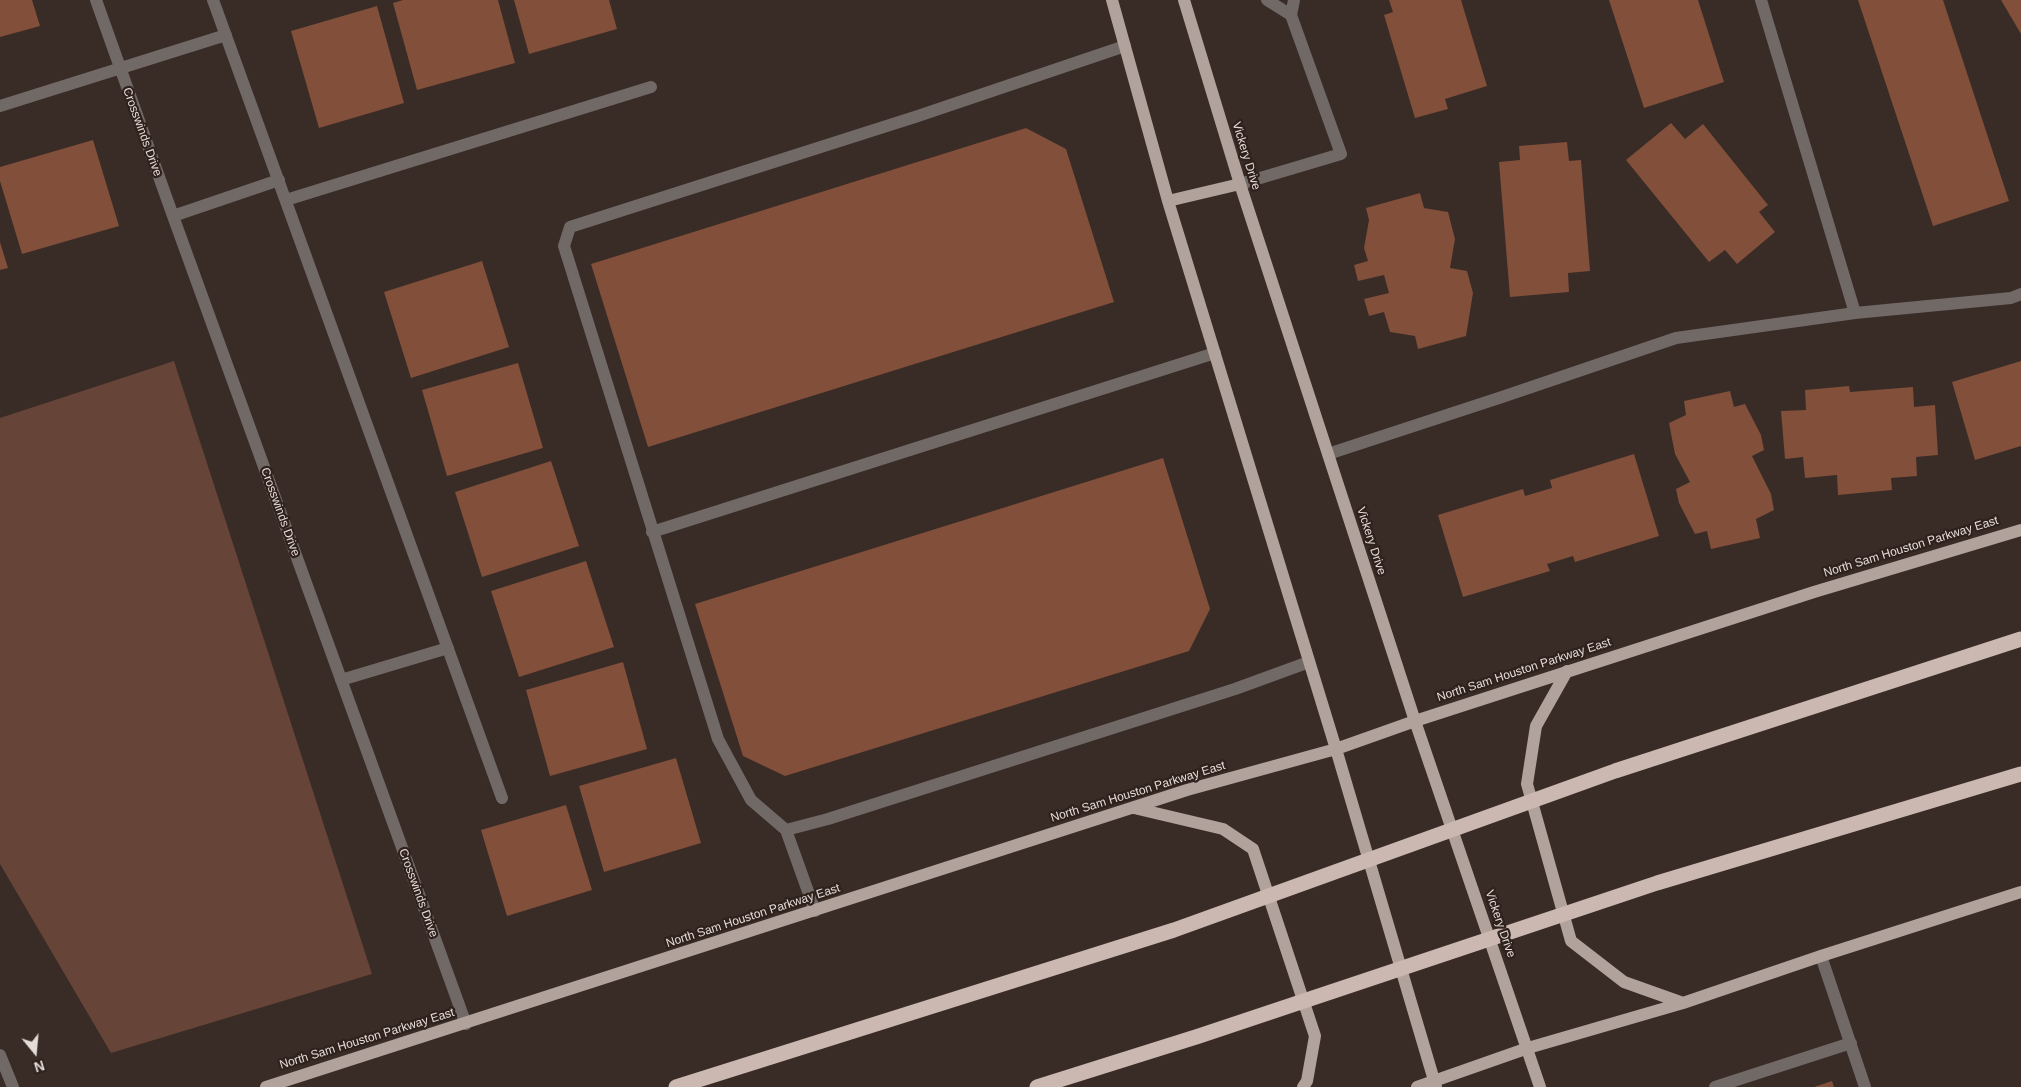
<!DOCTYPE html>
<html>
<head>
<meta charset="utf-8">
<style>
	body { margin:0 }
	#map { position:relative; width:2021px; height:1087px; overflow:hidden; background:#392b26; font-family:Helvetica,sans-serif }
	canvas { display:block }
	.north { position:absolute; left:10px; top:1027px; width:50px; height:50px; -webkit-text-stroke:4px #2f211c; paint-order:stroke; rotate:163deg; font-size:14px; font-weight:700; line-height:20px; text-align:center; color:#e5dcd8 }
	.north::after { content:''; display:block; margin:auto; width:18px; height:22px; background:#e5dcd8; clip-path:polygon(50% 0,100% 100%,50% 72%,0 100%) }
</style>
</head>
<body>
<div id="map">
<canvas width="2021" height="1087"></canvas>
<div class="north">N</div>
</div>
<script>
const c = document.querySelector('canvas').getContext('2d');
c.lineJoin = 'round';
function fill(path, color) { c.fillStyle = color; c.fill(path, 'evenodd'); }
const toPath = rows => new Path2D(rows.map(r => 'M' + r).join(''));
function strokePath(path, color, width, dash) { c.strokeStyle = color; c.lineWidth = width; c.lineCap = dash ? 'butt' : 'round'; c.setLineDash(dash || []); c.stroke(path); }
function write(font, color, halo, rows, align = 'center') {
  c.font = font + ' Helvetica,sans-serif'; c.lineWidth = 4.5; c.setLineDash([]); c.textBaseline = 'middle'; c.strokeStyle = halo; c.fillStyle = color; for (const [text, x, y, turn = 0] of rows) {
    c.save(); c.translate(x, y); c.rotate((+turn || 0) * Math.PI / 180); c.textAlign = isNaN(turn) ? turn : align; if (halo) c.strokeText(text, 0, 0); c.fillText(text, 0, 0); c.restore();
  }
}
fill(toPath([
	[174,361,372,974,111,1053,0,864,0,418]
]), '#664437');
fill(toPath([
	[0,0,32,0,40,26,0,37],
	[403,0,498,0,515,63,417,90,393,3],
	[514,0,609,0,617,29,529,54],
	[1389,0,1461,0,1487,86,1445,99,1448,109,1415,118,1384,15,1393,12],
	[1609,0,1698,0,1724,82,1644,108],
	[1858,0,1943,0,2009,201,1933,226],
	[2001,0,2021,0,2021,34],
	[377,6,404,103,319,128,291,31],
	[1671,123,1685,139,1703,124,1768,205,1759,212,1775,232,1737,264,1725,250,1709,262,1626,160],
	[1026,128,1066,149,1114,302,648,447,591,264],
	[93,140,119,226,22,254,0,181,0,167],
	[1567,142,1569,161,1581,160,1590,271,1568,273,1569,292,1510,297,1499,162,1520,160,1519,146],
	[1420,193,1424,208,1448,212,1455,239,1450,268,1467,271,1473,293,1466,336,1418,349,1415,336,1390,332,1384,312,1369,316,1364,299,1389,293,1384,275,1358,281,1354,265,1368,261,1364,248,1369,220,1366,208],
	[0,242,8,268,0,270],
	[482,261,509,347,411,378,384,292],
	[2021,361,2021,446,1975,460,1952,382],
	[518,363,543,448,447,476,422,390],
	[1849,386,1850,392,1913,387,1914,407,1935,405,1938,455,1916,457,1917,476,1891,478,1892,490,1838,495,1837,475,1805,478,1803,457,1785,459,1781,411,1806,410,1805,390],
	[1730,391,1734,407,1745,404,1761,435,1764,450,1752,456,1771,494,1774,510,1756,519,1760,538,1711,549,1707,531,1695,534,1679,503,1676,489,1690,482,1675,454,1669,423,1686,415,1684,401],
	[1634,454,1659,536,1575,562,1573,556,1547,564,1550,571,1463,597,1438,515,1523,489,1525,496,1552,488,1550,480],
	[1163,458,1210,609,1189,651,785,776,743,756,695,604],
	[551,461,579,546,482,577,455,492],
	[586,561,614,647,519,677,491,591],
	[623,662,647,749,550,776,526,690],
	[676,758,701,843,604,872,579,786],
	[566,805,592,890,507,916,481,830],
	[1832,1081,1834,1087,1814,1087]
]), '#814f3a');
strokePath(toPath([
	[96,0,173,216,466,1024],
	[213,0,502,798],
	[1267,0,1291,15],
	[1761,0,1855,313,2011,298,2021,294],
	[0,106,226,35],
	[1240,184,1341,154,1291,15,1294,0],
	[286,200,651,87],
	[173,216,279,180],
	[1328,454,1502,397,1676,338,1855,313],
	[652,532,1215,353],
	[341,680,448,648],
	[786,830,828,819,1235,689,1309,662],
	[815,911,786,830,751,800,718,739,564,246,570,227,918,116,1125,46],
	[1821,956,1865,1087],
	[0,1055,13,1087],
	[1715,1087,1851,1043]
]), '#706966', 12);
strokePath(toPath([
	[1112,0,1168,201,1336,749,1436,1087],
	[1184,0,1240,184,1415,721,1540,1087],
	[1168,201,1240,184],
	[1567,671,1536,726,1527,784,1571,941,1624,982,1683,1003],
	[1134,808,1223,829,1253,849,1315,1036,1307,1081,1303,1087],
	[266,1087,1187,790,1336,749,1415,721,1814,592,2021,530],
	[1417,1087,1528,1048,1683,1003,1821,956,2021,892]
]), '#b1a29c', 12);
strokePath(toPath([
	[676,1087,1174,930,1615,771,2021,639],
	[1037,1087,1199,1036,1657,883,2021,774]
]), '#cab8b1', 15);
write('12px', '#e5dcd8', '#2f211c', [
	["Crosswinds Drive",142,132,70],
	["Vickery Drive",1246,156,73],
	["Crosswinds Drive",280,512,70],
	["Vickery Drive",1371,541,72],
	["North Sam Houston Parkway East",1911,547,-17],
	["North Sam Houston Parkway East",1524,670,-18],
	["North Sam Houston Parkway East",1138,792,-17],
	["Crosswinds Drive",418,893,70],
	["North Sam Houston Parkway East",753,916,-18],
	["Vickery Drive",1500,924,71],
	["North Sam Houston Parkway East",367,1039,-17]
]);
</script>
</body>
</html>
